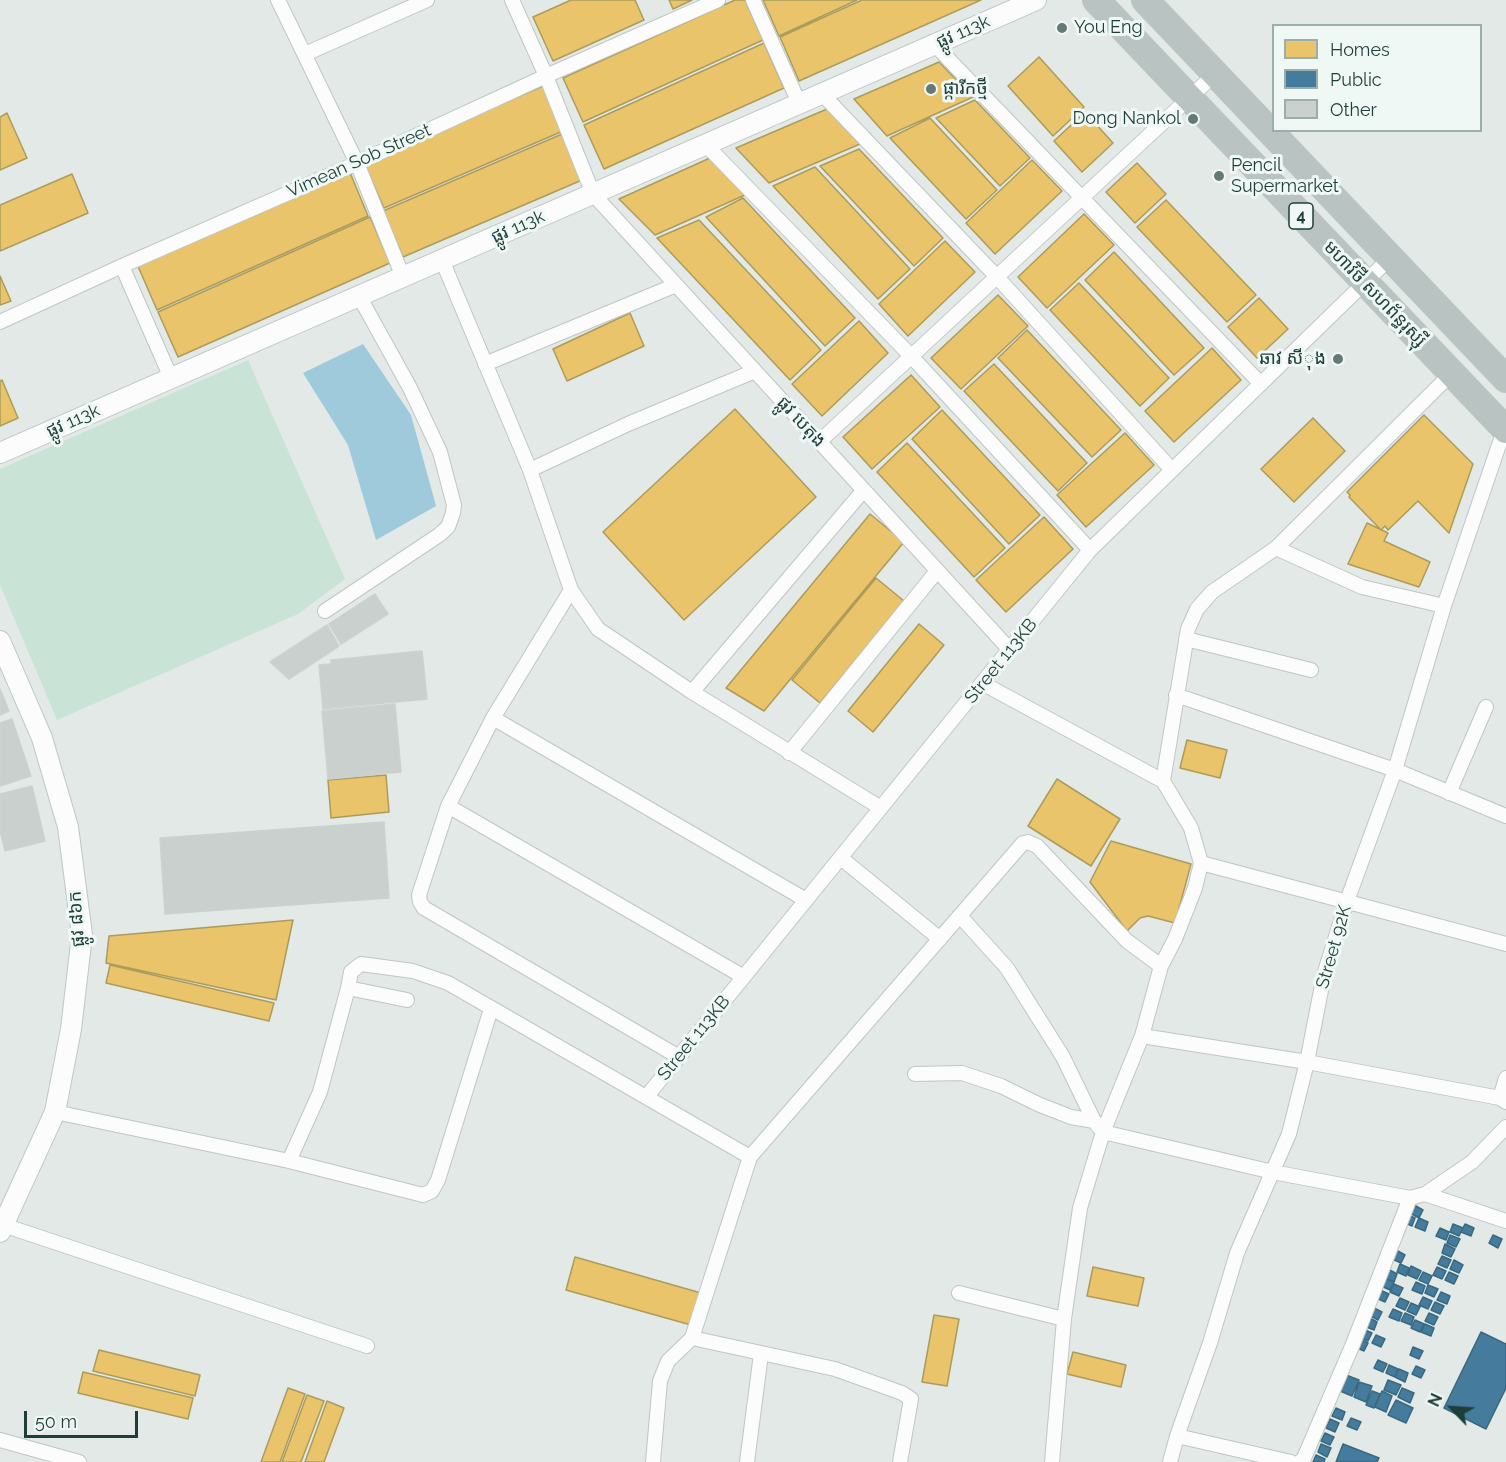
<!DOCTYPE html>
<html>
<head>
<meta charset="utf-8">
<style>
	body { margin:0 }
	#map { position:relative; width:1506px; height:1462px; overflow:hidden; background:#e2e9e7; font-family:Raleway,sans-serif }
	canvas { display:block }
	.legend { position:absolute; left:1272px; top:24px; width:210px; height:108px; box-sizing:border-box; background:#f0f8f5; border:2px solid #9caeaa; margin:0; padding:8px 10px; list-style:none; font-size:18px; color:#1e3e3a }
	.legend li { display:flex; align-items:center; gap:12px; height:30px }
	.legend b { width:30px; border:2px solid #9caeaa }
	.north { position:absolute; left:1422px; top:1378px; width:60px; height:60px; -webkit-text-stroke:4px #f0f8f5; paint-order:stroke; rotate:295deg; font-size:16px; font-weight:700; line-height:24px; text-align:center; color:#1e3e3a }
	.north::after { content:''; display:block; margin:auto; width:21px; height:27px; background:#1e3e3a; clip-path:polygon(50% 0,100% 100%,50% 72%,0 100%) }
	.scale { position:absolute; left:24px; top:1411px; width:114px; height:27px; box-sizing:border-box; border:3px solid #1e3e3a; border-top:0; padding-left:8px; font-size:18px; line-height:21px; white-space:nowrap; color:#1e3e3a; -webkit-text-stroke:4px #f0f8f5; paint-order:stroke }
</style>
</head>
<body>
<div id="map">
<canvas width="1506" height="1462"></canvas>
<ul class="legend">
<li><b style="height:16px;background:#e9c46a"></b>Homes</li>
<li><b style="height:16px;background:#457b9d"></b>Public</li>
<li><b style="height:16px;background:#c9d0ce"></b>Other</li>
</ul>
<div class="north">N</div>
<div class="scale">50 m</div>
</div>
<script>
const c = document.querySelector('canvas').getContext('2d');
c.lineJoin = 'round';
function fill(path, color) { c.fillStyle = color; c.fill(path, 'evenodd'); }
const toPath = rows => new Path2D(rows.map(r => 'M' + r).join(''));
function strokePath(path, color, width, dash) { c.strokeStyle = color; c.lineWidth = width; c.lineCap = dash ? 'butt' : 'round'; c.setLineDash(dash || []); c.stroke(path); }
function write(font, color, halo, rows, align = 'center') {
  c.font = font + ' Raleway,"Noto Sans Khmer",sans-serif'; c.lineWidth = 6; c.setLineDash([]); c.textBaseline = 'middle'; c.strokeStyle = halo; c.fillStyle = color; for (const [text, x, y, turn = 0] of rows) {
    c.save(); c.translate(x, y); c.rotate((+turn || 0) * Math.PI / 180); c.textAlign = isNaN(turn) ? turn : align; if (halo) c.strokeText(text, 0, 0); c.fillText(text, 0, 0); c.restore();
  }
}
fill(toPath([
	[248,360,345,579,298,614,57,720,0,585,0,469]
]), '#c9e4d6');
fill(toPath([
	[363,344,411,415,436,506,376,540,348,445,303,373]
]), '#9ecadc');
const homes = toPath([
	[571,0,635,0,644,20,553,61,533,17,571,0],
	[669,0,692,0,673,9,669,0],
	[735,0,745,0,763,40,583,122,563,78,735,0],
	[763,0,857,0,779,36,763,0],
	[862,0,981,0,799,81,780,37,862,0],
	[764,43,784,88,604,169,584,125,764,43],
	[1039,57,1084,107,1053,136,1008,86,1039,57],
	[939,62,973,97,887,136,854,99,939,62],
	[543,86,563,131,384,208,364,163,543,86],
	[975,100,1030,158,1000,186,936,118,975,100],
	[827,109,860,144,769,183,736,148,827,109],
	[1085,112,1113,143,1082,172,1054,141,1085,112],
	[7,113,27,158,0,170,0,117,7,113],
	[930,118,997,190,966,219,890,138,930,118],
	[562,134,582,180,403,257,383,211,562,134],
	[859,149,943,238,914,266,820,166,859,149],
	[710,158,745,195,655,235,619,199,710,158],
	[1032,160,1062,191,995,254,966,223,1032,160],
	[1137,163,1166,194,1135,223,1106,192,1137,163],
	[815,167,910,269,878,299,773,186,815,167],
	[349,170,368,216,157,310,137,264,349,170],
	[72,174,88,213,0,251,0,205,72,174],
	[743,198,855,318,825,346,706,217,743,198],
	[1166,200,1256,295,1227,322,1137,227,1166,200],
	[1084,214,1114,245,1047,308,1018,277,1084,214],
	[370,217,390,263,178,357,158,312,370,217],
	[699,220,821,350,790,380,657,238,699,220],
	[945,241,975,272,908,336,879,304,945,241],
	[1114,252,1204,348,1174,375,1085,280,1114,252],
	[0,276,11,301,0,305,0,276],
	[1079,283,1169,378,1140,406,1050,310,1079,283],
	[998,295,1028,326,961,389,931,358,998,295],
	[1259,298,1288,329,1257,358,1228,327,1259,298],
	[630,313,644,346,567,381,553,349,630,313],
	[859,321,888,353,822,416,792,384,859,321],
	[1027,330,1121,430,1092,457,998,358,1027,330],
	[1212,348,1241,380,1174,442,1145,411,1212,348],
	[994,364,1087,463,1058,491,964,391,994,364],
	[911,375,940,407,872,469,843,437,911,375],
	[2,380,18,418,0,426,0,381,2,380],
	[735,409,816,497,684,620,603,532,735,409],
	[942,410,1040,515,1009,544,912,439,942,410],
	[1424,415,1473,464,1449,533,1418,501,1388,530,1385,526,1381,530,1349,497,1350,495,1347,492,1424,415],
	[1313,418,1345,451,1294,502,1261,469,1313,418],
	[1125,433,1154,465,1086,527,1057,495,1125,433],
	[907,443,1005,548,974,577,877,472,907,443],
	[870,514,904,542,764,711,726,688,870,514],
	[1044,517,1073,549,1006,612,976,580,1044,517],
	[1367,523,1388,533,1384,541,1430,562,1419,587,1348,564,1367,523],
	[876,578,904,601,820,703,792,680,876,578],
	[919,624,944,645,873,732,848,711,919,624],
	[1187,740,1227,750,1220,778,1180,768,1187,740],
	[386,775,389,812,331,818,328,780,386,775],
	[1057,779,1120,819,1091,866,1028,826,1057,779],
	[1111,841,1191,864,1175,923,1148,916,1140,918,1127,931,1090,882,1111,841],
	[293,920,276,1000,106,963,109,936,293,920],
	[110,965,274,1003,269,1021,106,983,110,965],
	[575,1257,701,1293,691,1325,566,1290,575,1257],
	[1093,1267,1144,1278,1138,1306,1087,1296,1093,1267],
	[934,1315,959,1319,947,1386,922,1382,934,1315],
	[99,1350,200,1375,195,1396,93,1371,99,1350],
	[1073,1352,1126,1365,1121,1387,1067,1374,1073,1352],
	[83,1372,193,1398,188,1419,78,1393,83,1372],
	[288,1388,305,1394,280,1462,261,1462,288,1388],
	[307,1395,324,1401,301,1462,282,1462,307,1395],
	[327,1401,344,1408,324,1462,305,1462,327,1401]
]);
fill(homes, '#e9c46a');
strokePath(homes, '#ac9c5c', 1.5);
const public = toPath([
	[1414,1205,1423,1210,1419,1218,1410,1213,1414,1205],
	[1406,1214,1415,1218,1412,1226,1403,1222,1406,1214],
	[1419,1218,1428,1222,1425,1231,1415,1227,1419,1218],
	[1453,1224,1463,1228,1459,1236,1450,1232,1453,1224],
	[1465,1224,1474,1228,1471,1236,1461,1232,1465,1224],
	[1440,1228,1449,1232,1446,1240,1436,1236,1440,1228],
	[1450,1235,1460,1239,1456,1247,1447,1243,1450,1235],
	[1493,1235,1502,1239,1498,1248,1489,1243,1493,1235],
	[1445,1244,1455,1249,1451,1257,1442,1253,1445,1244],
	[1396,1250,1405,1255,1401,1263,1392,1259,1396,1250],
	[1442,1256,1451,1260,1447,1268,1438,1264,1442,1256],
	[1454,1260,1463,1265,1459,1273,1450,1269,1454,1260],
	[1400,1264,1409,1268,1406,1276,1397,1272,1400,1264],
	[1411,1266,1421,1271,1417,1279,1408,1275,1411,1266],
	[1437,1267,1446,1271,1442,1279,1433,1275,1437,1267],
	[1388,1269,1397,1274,1394,1282,1384,1278,1388,1269],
	[1423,1272,1432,1276,1428,1284,1419,1280,1423,1272],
	[1449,1272,1458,1276,1454,1284,1445,1280,1449,1272],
	[1384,1278,1394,1282,1390,1290,1381,1286,1384,1278],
	[1416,1282,1425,1286,1422,1294,1412,1290,1416,1282],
	[1394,1284,1403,1288,1399,1296,1390,1292,1394,1284],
	[1428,1285,1438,1289,1434,1297,1425,1293,1428,1285],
	[1380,1290,1389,1294,1385,1302,1376,1298,1380,1290],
	[1441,1292,1450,1296,1447,1304,1437,1300,1441,1292],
	[1423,1297,1432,1301,1428,1309,1419,1305,1423,1297],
	[1400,1298,1409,1302,1405,1310,1396,1306,1400,1298],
	[1435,1302,1444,1306,1440,1314,1431,1310,1435,1302],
	[1411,1303,1420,1307,1416,1315,1407,1311,1411,1303],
	[1372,1307,1382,1312,1378,1320,1369,1315,1372,1307],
	[1393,1309,1402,1313,1399,1321,1389,1317,1393,1309],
	[1405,1313,1414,1317,1411,1325,1401,1321,1405,1313],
	[1429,1313,1438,1317,1434,1325,1425,1321,1429,1313],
	[1368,1317,1377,1322,1374,1330,1364,1326,1368,1317],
	[1415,1320,1424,1324,1420,1332,1411,1328,1415,1320],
	[1425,1324,1434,1328,1431,1336,1421,1332,1425,1324],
	[1363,1329,1372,1333,1368,1341,1359,1337,1363,1329],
	[1481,1332,1506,1344,1506,1388,1486,1429,1444,1408,1481,1332],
	[1376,1335,1385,1339,1381,1347,1372,1343,1376,1335],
	[1359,1339,1368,1343,1364,1351,1355,1347,1359,1339],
	[1413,1347,1423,1351,1419,1359,1410,1355,1413,1347],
	[1378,1360,1387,1364,1383,1372,1374,1368,1378,1360],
	[1389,1365,1398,1369,1395,1377,1386,1373,1389,1365],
	[1416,1366,1425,1370,1421,1378,1412,1374,1416,1366],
	[1399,1369,1408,1373,1405,1382,1395,1377,1399,1369],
	[1346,1375,1359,1380,1352,1396,1340,1391,1346,1375],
	[1388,1380,1401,1385,1396,1395,1384,1390,1388,1380],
	[1359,1382,1372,1386,1366,1402,1354,1397,1359,1382],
	[1402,1388,1414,1393,1410,1403,1398,1397,1402,1388],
	[1372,1391,1380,1394,1374,1408,1366,1405,1372,1391],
	[1382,1391,1392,1396,1386,1412,1375,1407,1382,1391],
	[1396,1400,1413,1408,1406,1423,1388,1415,1396,1400],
	[1336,1408,1345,1412,1342,1420,1332,1416,1336,1408],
	[1351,1418,1361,1422,1357,1430,1347,1426,1351,1418],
	[1330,1419,1339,1423,1335,1432,1326,1428,1330,1419],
	[1325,1433,1334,1437,1330,1445,1321,1441,1325,1433],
	[1321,1444,1331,1448,1327,1457,1318,1452,1321,1444],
	[1343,1444,1379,1458,1377,1462,1336,1462,1343,1444],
	[1316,1455,1325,1459,1324,1462,1313,1462,1316,1455]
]);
fill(public, '#457b9d');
strokePath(public, '#39697f', 1.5);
const building = toPath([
	[375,594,388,614,341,644,329,624,375,594],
	[327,625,339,646,289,679,270,662,327,625],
	[422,651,427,699,323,709,319,665,331,664,331,660,422,651],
	[0,689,9,711,0,715,0,689],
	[395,704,401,772,328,779,322,711,395,704],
	[12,719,31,776,0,786,0,723,12,719],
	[32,786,45,841,5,851,0,831,0,794,32,786],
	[384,822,389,898,165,914,160,838,384,822]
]);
fill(building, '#c9d0ce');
strokePath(building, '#cbd2d0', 1.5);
const street = toPath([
	[278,0,357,163,403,277],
	[512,0,546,76,593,194,1010,650],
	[753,0,799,103],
	[935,45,1261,384],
	[305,54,427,0],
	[822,94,997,277,1172,470],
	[706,145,911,356,1090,550],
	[442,260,530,470,571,590,598,629,692,692,881,808],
	[122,266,171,378],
	[0,322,122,266,357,163,546,76,718,0],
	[485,364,676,285],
	[819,442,1215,74],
	[530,470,628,424,755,371],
	[1276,548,1362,587,1444,606],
	[571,590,493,718,448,806,419,895,420,902,424,908,679,1057],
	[325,611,439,535,448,527,453,513,454,505,440,452,410,388,359,296],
	[1186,639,1311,670],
	[982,683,1163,781,1191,828,1201,863,1195,888,1175,939,1161,966,1142,1036,1103,1132,1080,1208,1064,1319,1052,1462],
	[692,692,863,491],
	[1176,695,1395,770,1506,816],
	[493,718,806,900],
	[789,753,937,571],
	[1163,781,1188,629,1197,609,1212,592,1276,548,1451,374],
	[1449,793,1486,707],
	[448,806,744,977],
	[841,858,940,939],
	[1201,863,1506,944],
	[960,916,1007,968,1063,1057,1094,1121,1103,1132,1273,1172,1410,1198,1425,1194,1472,1162,1506,1127],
	[348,988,351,972,361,964,413,971,448,983,750,1157],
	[1142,1036,1307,1062,1500,1098,1506,1102],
	[915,1074,962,1073,1001,1086,1040,1105,1071,1117,1094,1121],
	[647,1096,1090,550,1390,258],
	[1500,1098,1506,1078],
	[55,1112,289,1161,423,1195,432,1191,438,1180,491,1009],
	[289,1161,320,1092,348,988,407,1000],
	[1425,1194,1506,1221],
	[3,1225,367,1346],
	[959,1293,1064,1319],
	[692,1338,835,1369,902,1393,911,1399,900,1462],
	[1177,1436,1291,1462],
	[0,1440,79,1462],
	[653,1462,660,1381,668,1361,692,1338,750,1157,1023,843,1028,842,1037,846,1127,941,1161,966],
	[747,1462,761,1354],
	[1170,1462,1177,1436,1210,1343,1237,1253,1289,1134,1307,1062,1324,975,1347,901,1395,770,1444,606,1501,439,1506,434],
	[1300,1462,1304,1458,1353,1344,1410,1198]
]);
const secondary = toPath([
	[0,453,1036,0],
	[0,641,42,738,68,827,82,935,71,1029,55,1112,0,1232]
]);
const highway = toPath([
	[1096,0,1506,430],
	[1145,0,1506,379]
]);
strokePath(street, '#bfc6c4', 16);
strokePath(secondary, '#bdc7c4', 22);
strokePath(highway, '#bbc5c4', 28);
strokePath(street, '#fbfcfb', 14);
strokePath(secondary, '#fbfcfb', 20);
strokePath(highway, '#b9c3c2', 26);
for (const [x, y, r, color] of [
	[1062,28,6,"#637a77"],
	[931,89,6,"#637a77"],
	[1193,119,6,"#637a77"],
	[1219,176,6,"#637a77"],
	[1338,359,6,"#637a77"]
]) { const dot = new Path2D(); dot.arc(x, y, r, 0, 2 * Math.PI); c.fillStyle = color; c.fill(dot); strokePath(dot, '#f0f8f5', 2); }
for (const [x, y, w] of [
	[1301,216,24]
]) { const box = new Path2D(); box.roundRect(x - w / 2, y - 13, w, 26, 4.5); c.fillStyle = '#f0f8f5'; c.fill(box); strokePath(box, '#1e3e3a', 1.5); }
write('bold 16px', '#1e3e3a', null, [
	["4",1301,216]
]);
write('18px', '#1e3e3a', '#f0f8f5', [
	["You Eng",1074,28],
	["ផ្ការីកថ្មី",943,89],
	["Dong Nankol",1181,119,"right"],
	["Pencil",1231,166],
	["Supermarket",1231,187],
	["ឆាវ សីុង",1326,359,"right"]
], 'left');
write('18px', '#1e3e3a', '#f0f8f5', [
	["ផ្លូវ 113k",963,32,-24],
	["Vimean Sob Street",359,161,-24],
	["ផ្លូវ 113k",518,227,-24],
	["មហាវិថី សហព័ន្ធរុស្ស៊ី",1375,294,46],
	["ផ្លូវ 113k",73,421,-24],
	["ផ្លូវ បេតុង",801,422,47],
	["Street 113KB",1001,661,-51],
	["ផ្លូវ ៨៦ក",77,919,-94],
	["Street 92K",1334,947,-74],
	["Street 113KB",694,1038,-51]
]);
</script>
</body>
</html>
